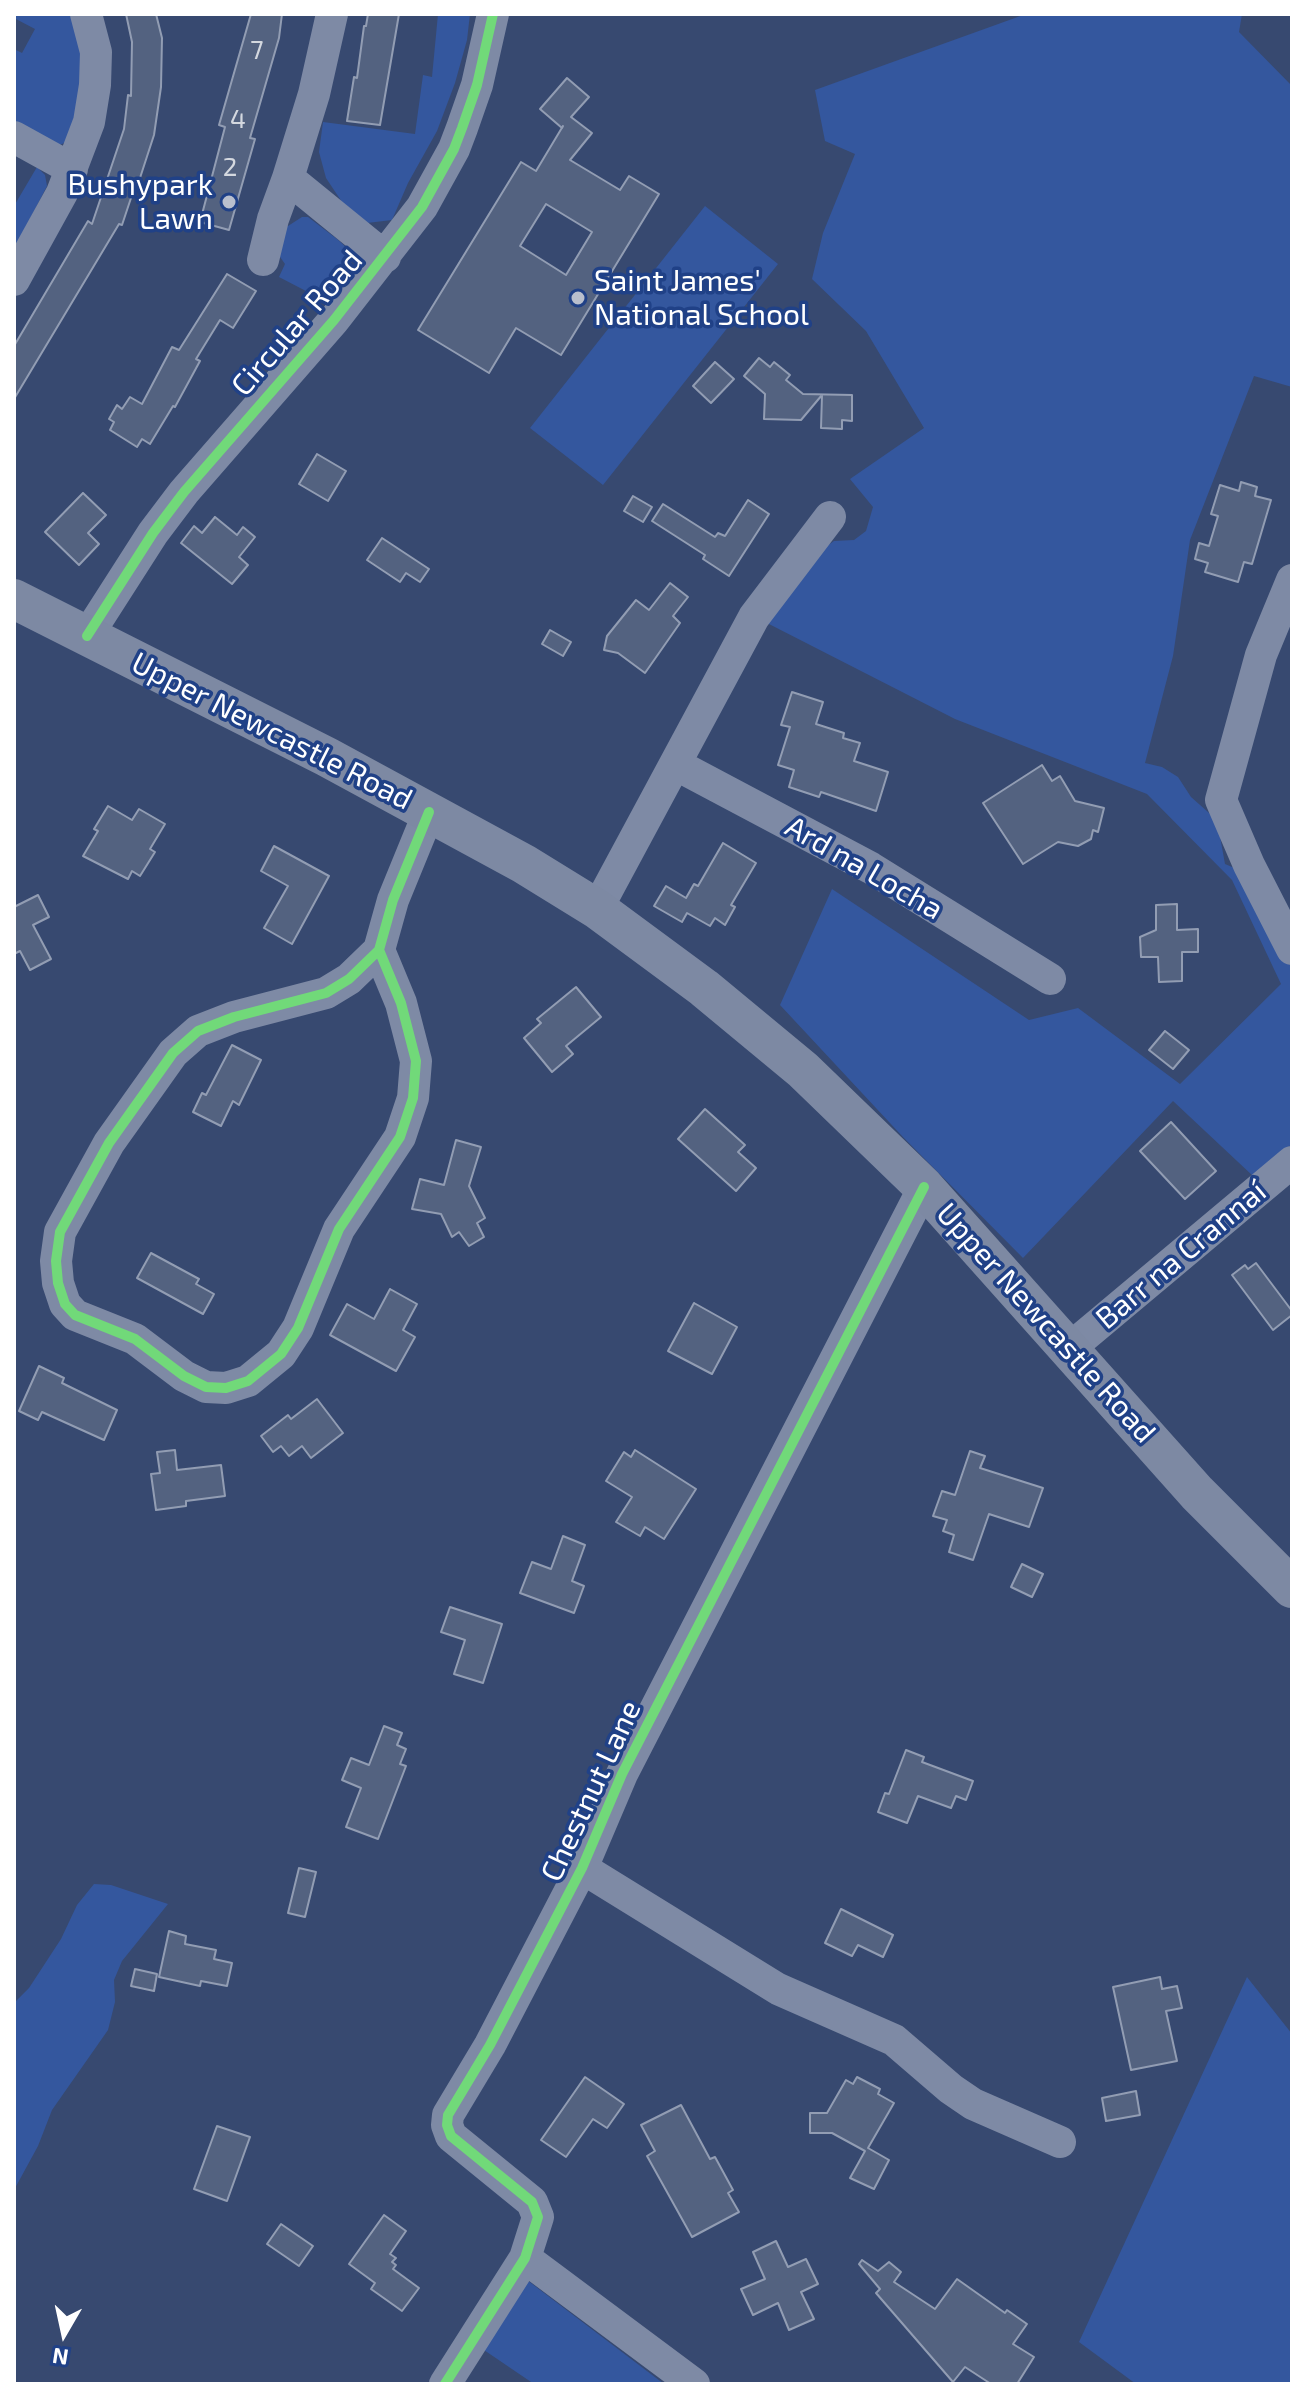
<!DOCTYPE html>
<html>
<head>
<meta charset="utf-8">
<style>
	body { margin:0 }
	#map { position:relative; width:1306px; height:2398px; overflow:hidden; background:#374970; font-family:"Exo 2",sans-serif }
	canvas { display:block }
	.frame { position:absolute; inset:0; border:16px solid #fff; pointer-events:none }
	.north { position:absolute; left:24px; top:2294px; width:80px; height:80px; -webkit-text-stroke:6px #204187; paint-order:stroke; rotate:189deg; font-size:22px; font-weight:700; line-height:32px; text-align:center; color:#fff }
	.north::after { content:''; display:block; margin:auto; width:28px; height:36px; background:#fff; clip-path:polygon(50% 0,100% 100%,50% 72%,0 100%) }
</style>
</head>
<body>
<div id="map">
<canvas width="1306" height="2398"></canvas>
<div class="frame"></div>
<div class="north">N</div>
</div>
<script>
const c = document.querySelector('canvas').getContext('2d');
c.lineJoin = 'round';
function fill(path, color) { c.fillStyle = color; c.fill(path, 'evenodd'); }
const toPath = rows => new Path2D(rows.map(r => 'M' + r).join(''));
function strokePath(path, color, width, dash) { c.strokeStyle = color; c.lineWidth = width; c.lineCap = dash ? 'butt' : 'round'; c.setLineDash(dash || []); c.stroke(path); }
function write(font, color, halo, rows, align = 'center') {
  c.font = font + ' "Exo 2",sans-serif'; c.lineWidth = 7; c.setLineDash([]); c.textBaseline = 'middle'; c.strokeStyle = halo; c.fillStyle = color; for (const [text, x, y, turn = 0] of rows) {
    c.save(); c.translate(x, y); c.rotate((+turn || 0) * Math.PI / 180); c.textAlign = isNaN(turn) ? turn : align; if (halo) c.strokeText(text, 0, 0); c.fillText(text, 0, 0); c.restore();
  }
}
fill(toPath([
	[14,14,76,14,88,80,67,141,62,144,55,146,14,125,14,49,22,53,35,29,14,18],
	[438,14,470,14,467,40,455,83,437,131,408,183,392,220,367,223,342,202,326,178,319,152,323,122,415,134,423,75,432,77],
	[1026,14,1242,14,1239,32,1292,86,1292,387,1254,376,1190,540,1173,656,1145,763,1162,767,1178,777,1191,797,1217,820,1225,864,1244,872,1292,966,1292,1144,1253,1176,1173,1101,1023,1258,903,1137,780,1005,832,889,1029,1020,1078,1008,1180,1084,1281,984,1232,880,1147,794,955,719,767,623,824,548,834,541,854,540,866,531,873,507,850,479,924,428,866,331,812,279,823,233,855,154,825,141,815,90],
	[37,167,45,175,47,186,14,250,14,206],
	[705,206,778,264,603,485,530,428],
	[302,217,308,217,337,239,347,248,351,259,352,273,329,303,279,277,285,264,278,254,283,224,288,226],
	[94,1884,111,1885,168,1904,122,1961,114,1980,115,2002,108,2030,52,2110,38,2146,14,2190,14,2003,29,1988,61,1939,77,1905],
	[1247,1977,1292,2034,1292,2384,1136,2384,1079,2342],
	[527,2280,664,2384,534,2384,481,2348]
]), '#34579e');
const building = toPath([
	[126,14,156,14,162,38,161,87,154,135,139,181,137,180,122,225,119,224,14,399,14,346,88,221,92,224,124,129,128,95,131,96,132,42,126,14],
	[251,14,282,14,279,38,250,138,255,139,229,230,200,222,225,127,219,125,251,14],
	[368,14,399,14,380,125,347,121,354,77,357,78,364,26,366,26,368,14],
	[567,78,589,97,571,117,592,133,570,160,620,190,629,176,659,194,561,355,516,328,489,373,418,330,521,162,536,171,563,126,562,128,540,109,567,78],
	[546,204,592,232,566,275,520,246,546,204],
	[227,274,256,291,233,328,220,320,196,359,200,361,175,407,173,406,150,444,142,439,137,447,110,430,114,422,109,419,117,405,122,409,130,397,142,404,172,347,179,350,227,274],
	[759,358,770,367,774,362,790,375,786,380,803,394,852,395,852,421,842,420,842,429,821,428,822,395,801,420,764,419,765,394,744,376,759,358],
	[715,362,734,379,711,403,693,386,715,362],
	[317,454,346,471,328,501,299,484,317,454],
	[1241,482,1257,487,1255,496,1271,500,1252,564,1244,562,1238,582,1205,572,1208,563,1195,559,1199,543,1209,546,1218,516,1211,514,1220,485,1239,491,1241,482],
	[83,493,106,515,88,533,99,544,79,565,45,532,83,493],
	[633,496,652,507,643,522,624,511,633,496],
	[748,500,769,514,729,576,703,559,705,555,652,521,663,504,715,537,718,533,725,536,748,500],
	[215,517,237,535,243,527,255,537,239,557,248,565,232,584,181,543,194,526,202,533,215,517],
	[382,538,429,569,420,582,406,573,400,582,367,560,382,538],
	[670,583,688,597,673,616,680,623,645,673,618,653,604,650,607,636,636,600,649,610,670,583],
	[550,630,571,642,563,656,542,644,550,630],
	[792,692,823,702,816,724,844,733,843,738,860,743,854,761,888,772,876,811,821,792,819,797,789,787,794,770,778,765,790,727,781,725,792,692],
	[1042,765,1052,781,1060,776,1075,801,1104,808,1098,832,1093,830,1091,839,1078,846,1058,842,1023,864,983,803,1042,765],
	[108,806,132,820,139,809,165,824,150,849,155,852,140,876,132,871,128,879,83,856,98,831,94,829,108,806],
	[723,843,756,863,731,905,735,907,725,925,715,918,710,926,687,913,682,922,654,906,666,886,686,898,694,884,698,886,723,843],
	[274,846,329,876,292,944,264,928,288,886,261,871,274,846],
	[38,895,49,917,33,925,51,959,30,970,20,951,14,954,14,907,38,895],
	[1177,904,1177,930,1198,929,1198,952,1182,952,1182,981,1159,982,1158,957,1141,957,1140,937,1156,930,1156,905,1177,904],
	[576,987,601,1017,566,1046,573,1054,552,1072,524,1038,541,1023,537,1019,576,987],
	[1165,1031,1189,1050,1173,1069,1149,1050,1165,1031],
	[232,1045,261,1060,239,1105,233,1101,221,1126,193,1112,202,1093,206,1095,232,1045],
	[705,1109,745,1145,738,1152,756,1168,736,1191,678,1139,705,1109],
	[1171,1122,1216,1171,1185,1199,1140,1151,1171,1122],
	[456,1140,481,1147,469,1186,485,1218,477,1223,484,1237,469,1246,459,1232,452,1237,441,1214,412,1209,420,1179,444,1185,456,1140],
	[151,1253,199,1279,196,1284,214,1294,203,1314,137,1278,151,1253],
	[1256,1263,1292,1311,1292,1315,1273,1330,1232,1275,1245,1265,1248,1269,1256,1263],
	[390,1289,417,1304,403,1330,415,1337,396,1371,330,1335,347,1304,374,1319,390,1289],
	[694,1303,737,1327,712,1374,668,1351,694,1303],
	[39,1366,64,1378,62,1383,117,1410,104,1440,42,1412,38,1420,19,1411,39,1366],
	[317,1399,343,1433,311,1458,302,1446,289,1456,281,1446,273,1452,261,1436,288,1415,291,1419,317,1399],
	[175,1450,177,1470,221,1465,225,1496,186,1501,186,1506,156,1510,151,1474,160,1473,157,1452,175,1450],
	[635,1450,696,1489,664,1539,645,1527,640,1536,616,1522,632,1497,606,1481,624,1452,631,1457,635,1450],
	[970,1451,985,1456,980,1468,1043,1488,1029,1527,989,1514,973,1560,949,1552,954,1535,943,1531,947,1520,933,1516,942,1491,955,1495,970,1451],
	[563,1536,585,1545,572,1581,584,1586,574,1613,520,1593,532,1562,551,1569,563,1536],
	[1022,1564,1043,1574,1032,1597,1011,1587,1022,1564],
	[450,1607,502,1624,483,1683,454,1674,465,1640,441,1632,450,1607],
	[384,1726,402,1733,397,1745,406,1749,400,1764,406,1766,378,1839,346,1827,361,1788,342,1780,351,1758,369,1765,384,1726],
	[906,1750,924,1757,922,1762,973,1781,966,1800,956,1796,951,1808,918,1796,907,1823,878,1812,885,1793,889,1794,906,1750],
	[299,1868,316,1872,305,1917,288,1913,299,1868],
	[841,1909,893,1935,883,1957,858,1945,852,1956,825,1943,841,1909],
	[169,1931,186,1936,185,1944,216,1950,214,1959,232,1963,227,1986,201,1981,200,1986,159,1977,169,1931],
	[135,1969,157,1974,154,1991,131,1986,135,1969],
	[1160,1977,1162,1989,1177,1986,1182,2008,1166,2011,1177,2061,1131,2070,1113,1987,1160,1977],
	[585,2077,624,2104,607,2128,593,2119,566,2157,541,2140,585,2077],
	[857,2077,880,2089,878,2094,894,2103,868,2148,889,2160,874,2189,850,2178,865,2151,832,2133,810,2133,810,2113,827,2113,846,2080,853,2084,857,2077],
	[1136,2091,1140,2115,1106,2121,1102,2098,1136,2091],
	[681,2105,710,2159,715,2157,733,2190,728,2193,739,2212,692,2237,647,2156,655,2151,641,2125,681,2105],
	[217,2126,250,2137,227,2201,194,2189,217,2126],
	[384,2215,406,2231,390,2254,396,2258,392,2262,396,2265,393,2269,419,2288,402,2311,371,2289,375,2283,349,2264,384,2215],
	[281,2224,313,2246,299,2266,267,2244,281,2224],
	[776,2241,788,2267,806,2259,818,2284,801,2292,814,2319,789,2330,778,2303,753,2315,741,2289,765,2279,753,2252,776,2241],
	[862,2260,878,2271,889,2262,901,2272,894,2282,935,2309,957,2279,1005,2313,1007,2310,1027,2324,1013,2344,1034,2357,1017,2384,991,2384,965,2367,953,2382,876,2293,880,2289,859,2264,862,2260]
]);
fill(building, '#536280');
strokePath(building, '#929db3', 2);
strokePath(toPath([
	[332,14,314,94,288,178,385,257],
	[14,137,72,169],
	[263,260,273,219,288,178],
	[14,280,62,193,89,122,95,85,96,52,86,14],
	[1292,580,1261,655,1221,800,1249,865,1292,949],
	[87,636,153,533,184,492,334,320,422,207,454,149,462,128,477,85,493,14],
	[675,764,871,868,1050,979],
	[597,909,754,617,830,517],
	[379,950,349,979,326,993,234,1017,198,1031,173,1053,109,1143,60,1232,56,1261,58,1283,65,1304,75,1315,135,1339,184,1376,206,1387,226,1388,248,1381,281,1354,298,1328,339,1229,400,1137,413,1098,416,1061,401,1003,379,950,393,900,429,812],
	[1070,1348,1292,1162],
	[582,1868,778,1989,894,2040,951,2089,973,2104,1060,2142],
	[525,2258,694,2384],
	[445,2384,525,2258,538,2217,532,2202,451,2136,447,2125,448,2115,490,2045,582,1868,622,1774,924,1187]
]), '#7e8aa5', 32);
strokePath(toPath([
	[14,599,327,757,524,864,597,909,704,988,803,1070,924,1187,1197,1493,1292,1588]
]), '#7d89a3', 40);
strokePath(toPath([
	[87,636,153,533,184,492,334,320,422,207,454,149,462,128,477,85,493,14],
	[379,950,349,979,326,993,234,1017,198,1031,173,1053,109,1143,60,1232,56,1261,58,1283,65,1304,75,1315,135,1339,184,1376,206,1387,226,1388,248,1381,281,1354,298,1328,339,1229,400,1137,413,1098,416,1061,401,1003,379,950,393,900,429,812],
	[445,2384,525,2258,538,2217,532,2202,451,2136,447,2125,448,2115,490,2045,582,1868,622,1774,924,1187]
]), '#71d979', 10);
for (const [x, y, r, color] of [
	[229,202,8,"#b9bfcd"],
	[578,298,8,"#b9bfcd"]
]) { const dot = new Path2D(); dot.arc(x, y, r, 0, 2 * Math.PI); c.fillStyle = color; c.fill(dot); strokePath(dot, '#204187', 3); }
write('26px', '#d4d8df', null, [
	["7",257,50],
	["4",238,119],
	["2",230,167]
]);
write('30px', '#fff', '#204187', [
	["Bushypark",213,185],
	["Lawn",213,219],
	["Saint James'",594,281,"left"],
	["National School",594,315,"left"]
], 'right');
write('30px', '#fff', '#204187', [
	["Circular Road",297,323,-49],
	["Upper Newcastle Road",272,731,27],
	["Ard na Locha",864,868,30],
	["Barr na Crannaí",1181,1255,-40],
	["Upper Newcastle Road",1046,1323,48],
	["Chestnut Lane",591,1791,-65]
]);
</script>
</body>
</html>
